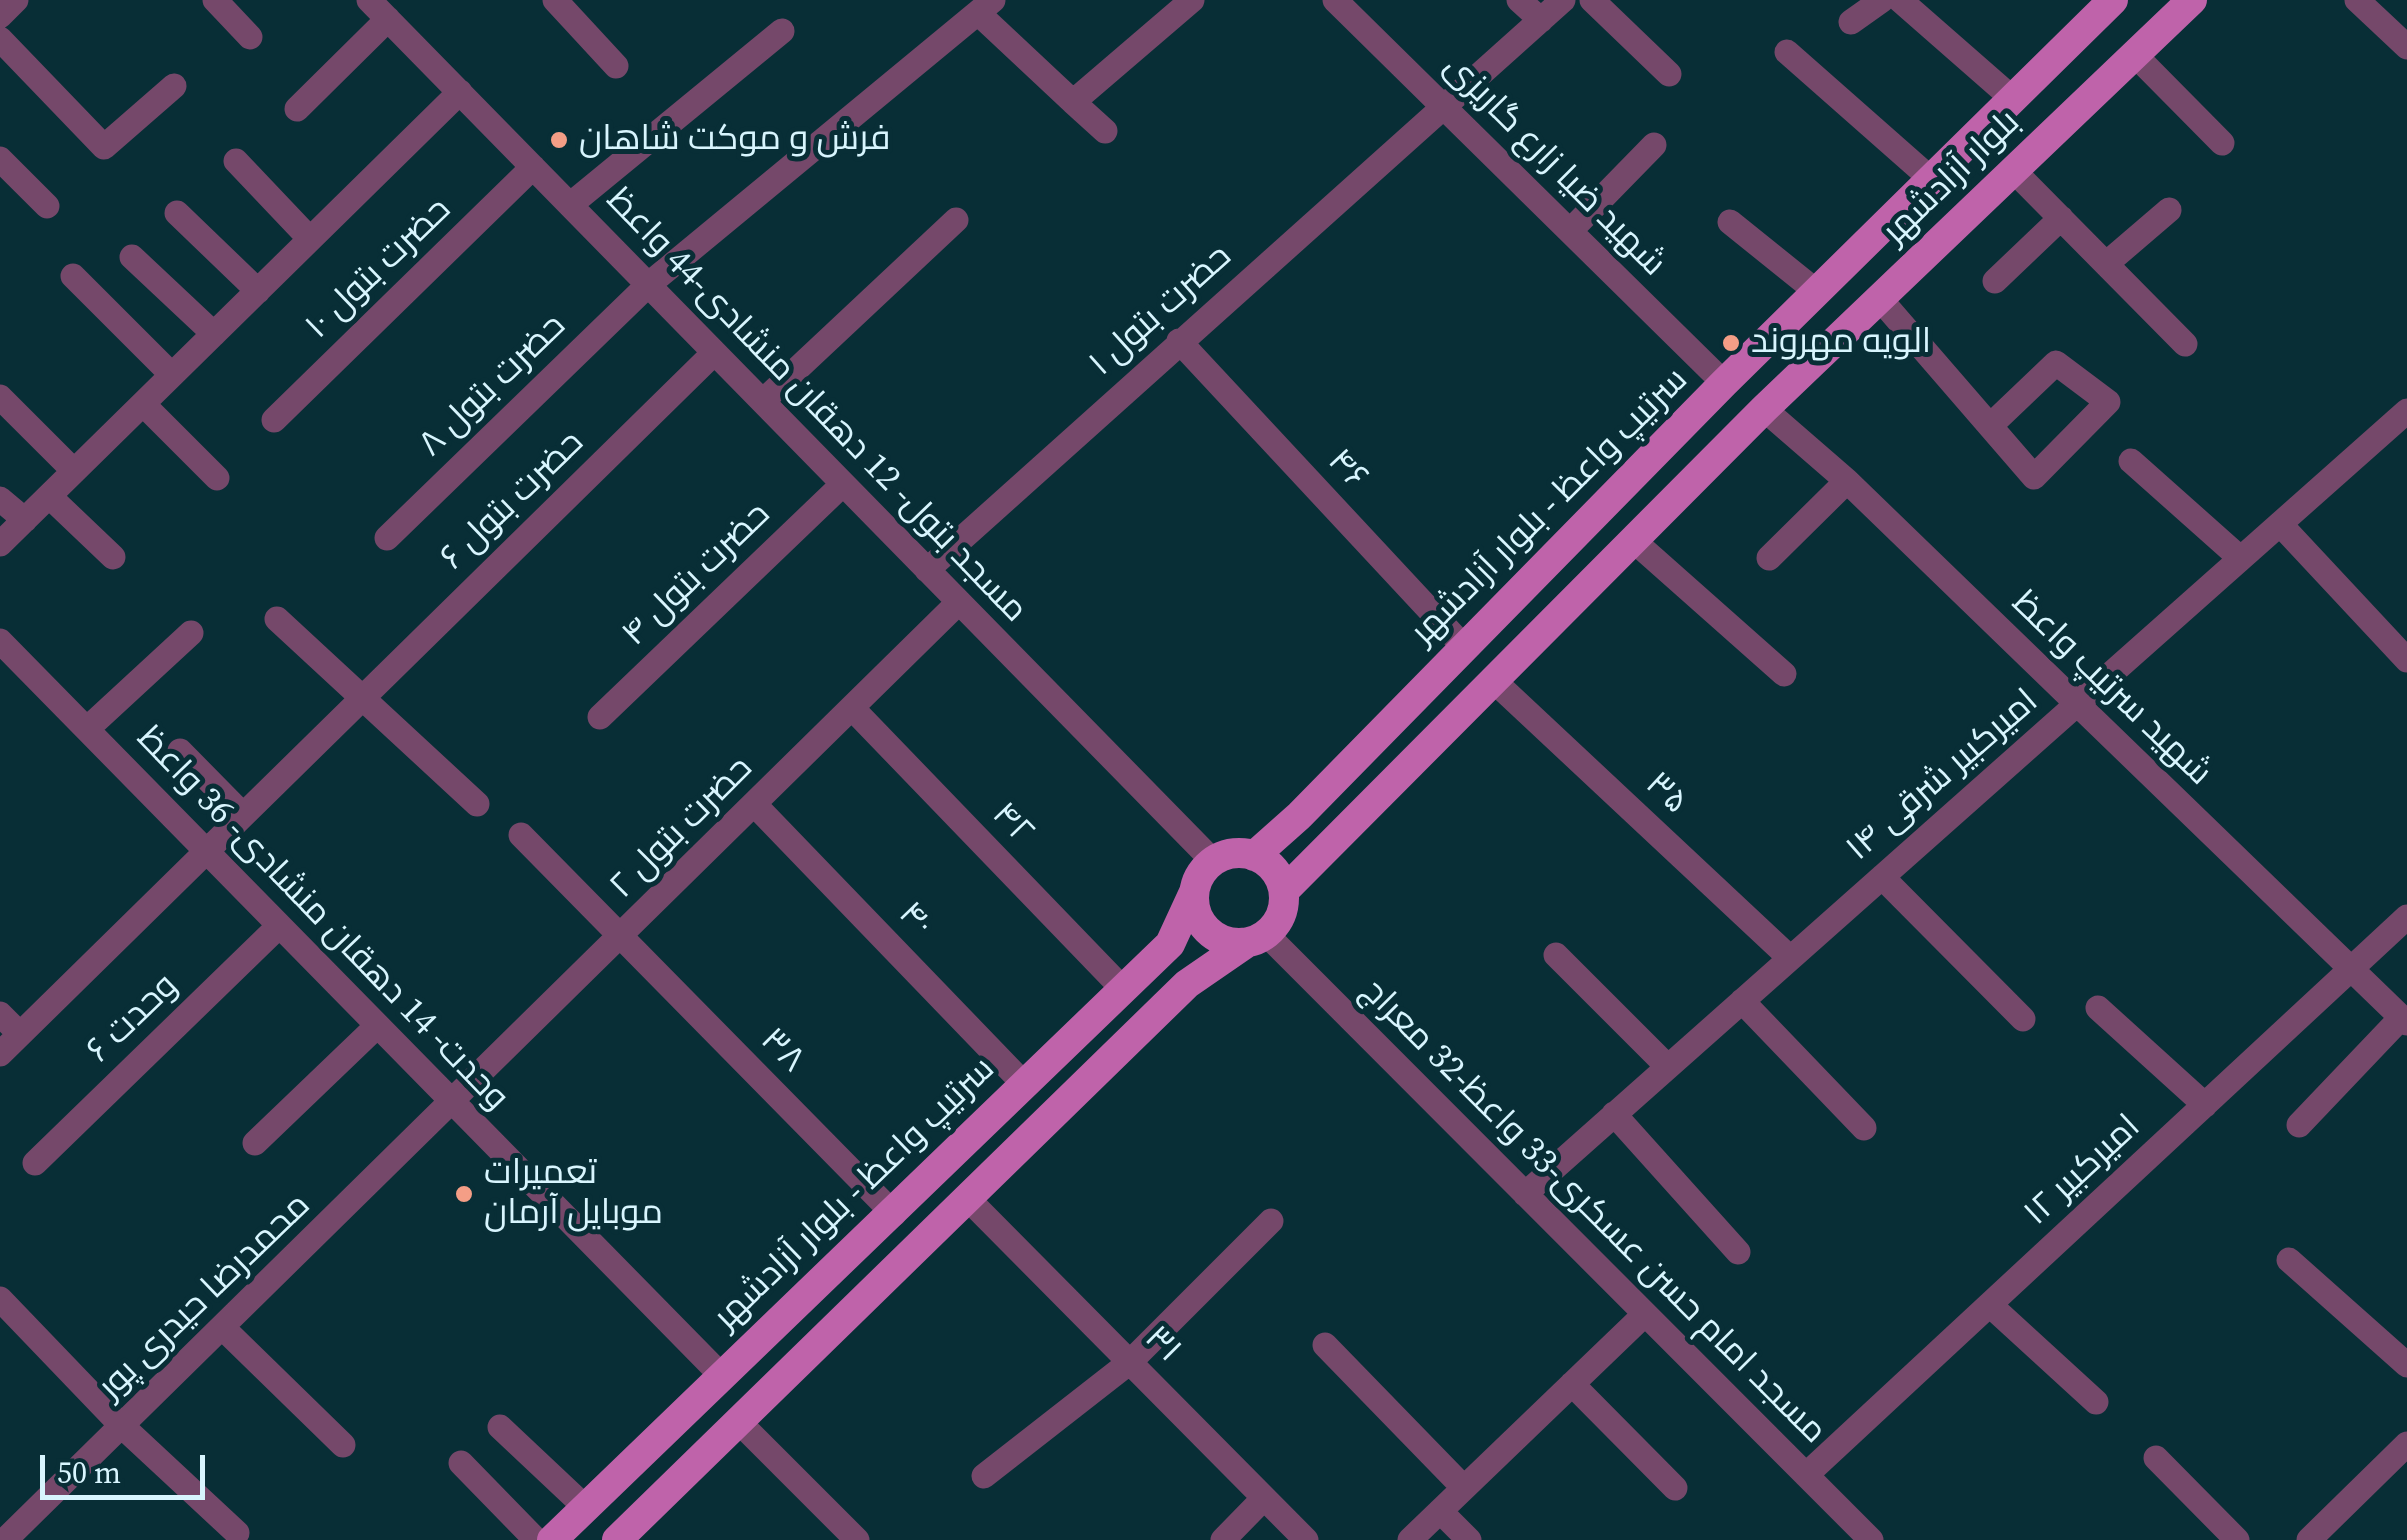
<!DOCTYPE html>
<html>
<head>
<meta charset="utf-8">
<style>
	body { margin:0 }
	#map { position:relative; width:2407px; height:1540px; overflow:hidden; background:#082e36; font-family:"Source Serif 4",serif }
	canvas { display:block }
	.scale { position:absolute; left:40px; top:1455px; width:165px; height:45px; box-sizing:border-box; border:5px solid #d8f5fe; border-top:0; padding-left:12px; font-size:30px; line-height:35px; white-space:nowrap; color:#d8f5fe; -webkit-text-stroke:8px #082e36; paint-order:stroke }
</style>
</head>
<body>
<div id="map">
<canvas width="2407" height="1540"></canvas>
<div class="scale">50 m</div>
</div>
<script>
const c = document.querySelector('canvas').getContext('2d');
c.lineJoin = 'round';
const toPath = rows => new Path2D(rows.map(r => 'M' + r).join(''));
function strokePath(path, color, width, dash) { c.strokeStyle = color; c.lineWidth = width; c.lineCap = dash ? 'butt' : 'round'; c.setLineDash(dash || []); c.stroke(path); }
function write(font, color, halo, rows, align = 'center') {
  c.font = font + ' "Source Serif 4",Cairo,serif'; c.lineWidth = 10; c.setLineDash([]); c.textBaseline = 'middle'; c.strokeStyle = halo; c.fillStyle = color; for (const [text, x, y, turn = 0] of rows) {
    c.save(); c.translate(x, y); c.rotate((+turn || 0) * Math.PI / 180); c.textAlign = isNaN(turn) ? turn : align; if (halo) c.strokeText(text, 0, 0); c.fillText(text, 0, 0); c.restore();
  }
}
strokePath(toPath([
	[215,0,250,37],
	[369,0,1213,861],
	[555,0,616,66],
	[1335,0,1724,383],
	[1519,0,1541,20],
	[1592,0,1669,74],
	[1900,0,2013,99],
	[2357,0,2407,47],
	[978,13,1073,102,1192,0],
	[0,16,16,0],
	[1851,22,1882,0],
	[0,39,104,147,174,86],
	[1787,52,1931,179],
	[2135,55,2222,143],
	[1073,102,1105,131],
	[297,109,388,19],
	[0,159,47,206],
	[236,161,310,239],
	[2014,171,2185,344],
	[570,205,782,31],
	[177,213,258,291],
	[1730,222,1817,292],
	[1570,231,1654,145],
	[132,257,214,334],
	[2106,264,2169,210],
	[73,276,172,375],
	[1995,281,2061,218],
	[1880,299,2034,477,2108,402,2056,363,1990,426],
	[1179,341,1464,647],
	[0,397,74,471],
	[763,401,956,220],
	[143,404,217,478],
	[1764,409,1847,481,2407,1023],
	[274,420,533,167],
	[2131,461,2240,558],
	[49,496,113,557],
	[0,499,25,520],
	[2280,524,2407,660],
	[387,538,648,285,993,0],
	[1634,541,1784,674],
	[0,544,460,92],
	[1769,558,1847,481],
	[927,570,1563,0],
	[277,619,477,804],
	[0,641,720,1374],
	[1494,681,1790,958],
	[852,708,1122,988],
	[600,717,843,484],
	[87,729,191,633],
	[180,751,243,815],
	[755,805,1024,1084],
	[521,835,894,1214],
	[1882,877,2023,1019],
	[1266,934,1871,1540],
	[1556,955,1668,1067],
	[1742,1001,1864,1128],
	[2098,1008,2205,1105],
	[0,1014,20,1034],
	[0,1054,714,353],
	[1614,1114,1738,1252],
	[2299,1125,2402,1017],
	[255,1143,377,1026],
	[35,1163,279,926],
	[1525,1194,2407,411],
	[969,1200,1306,1540],
	[2289,1260,2407,1365],
	[0,1299,122,1426,237,1533],
	[1990,1305,2096,1402],
	[223,1328,343,1445],
	[1325,1345,1464,1488],
	[1572,1384,1675,1488],
	[741,1424,857,1540],
	[500,1427,585,1507],
	[2156,1458,2237,1540],
	[461,1463,536,1540],
	[1806,1475,2407,917],
	[984,1476,1130,1362,1271,1221],
	[1440,1511,1469,1540],
	[5,1540,959,602],
	[1223,1540,1264,1498],
	[1410,1540,1645,1314],
	[2309,1540,2407,1444]
]), '#75486a', 25);
strokePath(toPath([
	'1194 898a45 45 0 1 1 90 0a45 45 0 1 1-90 0Z',
	[1254,856,1299,816,1724,383,2113,0],
	[1284,891,1764,409,2192,0],
	[552,1540,1170,944,1194,892],
	[617,1540,1187,984,1248,942]
]), '#bf63aa', 30);
for (const [x, y, r, color] of [
	[559,140,10,"#f49e86"],
	[1731,343,10,"#f49e86"],
	[464,1194,10,"#f49e86"]
]) { const dot = new Path2D(); dot.arc(x, y, r, 0, 2 * Math.PI); c.fillStyle = color; c.fill(dot); strokePath(dot, '#082e36', 4); }
write('35px', '#d8f5fe', '#082e36', [
	["فرش و موکت شاهان",579,140],
	["الویه مهروند",1751,343],
	["تعمیرات",484,1174],
	["موبایل آرمان",484,1214]
], 'left');
write('35px', '#d8f5fe', '#082e36', [
	["شهید ضیا زارع گاریزی",1554,166,45],
	["بلوار آزادشهر",1952,178,-44],
	["حضرت بتول ۱۰",379,269,-44],
	["حضرت بتول ۱",1161,311,-42],
	["حضرت بتول ۸",493,386,-44],
	["مسجد بتول- 12 دهقان منشادی-44 واعظ",816,406,46],
	["۴۶",1347,470,47],
	["حضرت بتول ۶",513,501,-44],
	["سرتیپ واعظ - بلوار آزادشهر",1550,507,-45],
	["حضرت بتول ۴",697,575,-44],
	["شهید سرتیپ واعظ",2111,689,44],
	["۱۴ امیرکبیر شرقی",1943,776,-41],
	["۳۵",1666,794,43],
	["۴۲",1012,824,46],
	["حضرت بتول ۲",682,828,-45],
	["وحدت- 14 دهقان منشادی- 36 واعظ",322,919,46],
	["۴۰",915,920,46],
	["وحدت ۶",133,1019,-44],
	["۳۸",782,1051,45],
	["امیرکبیر ۱۲",2083,1171,-43],
	["سرتیپ واعظ - بلوار آزادشهر",855,1194,-44],
	["مسجد امام حسن عسکری-33 واعظ-32 معراج",1593,1212,45],
	["محمدرضا حیدری پور",205,1297,-44],
	["۳۱",1162,1345,45]
]);
</script>
</body>
</html>
